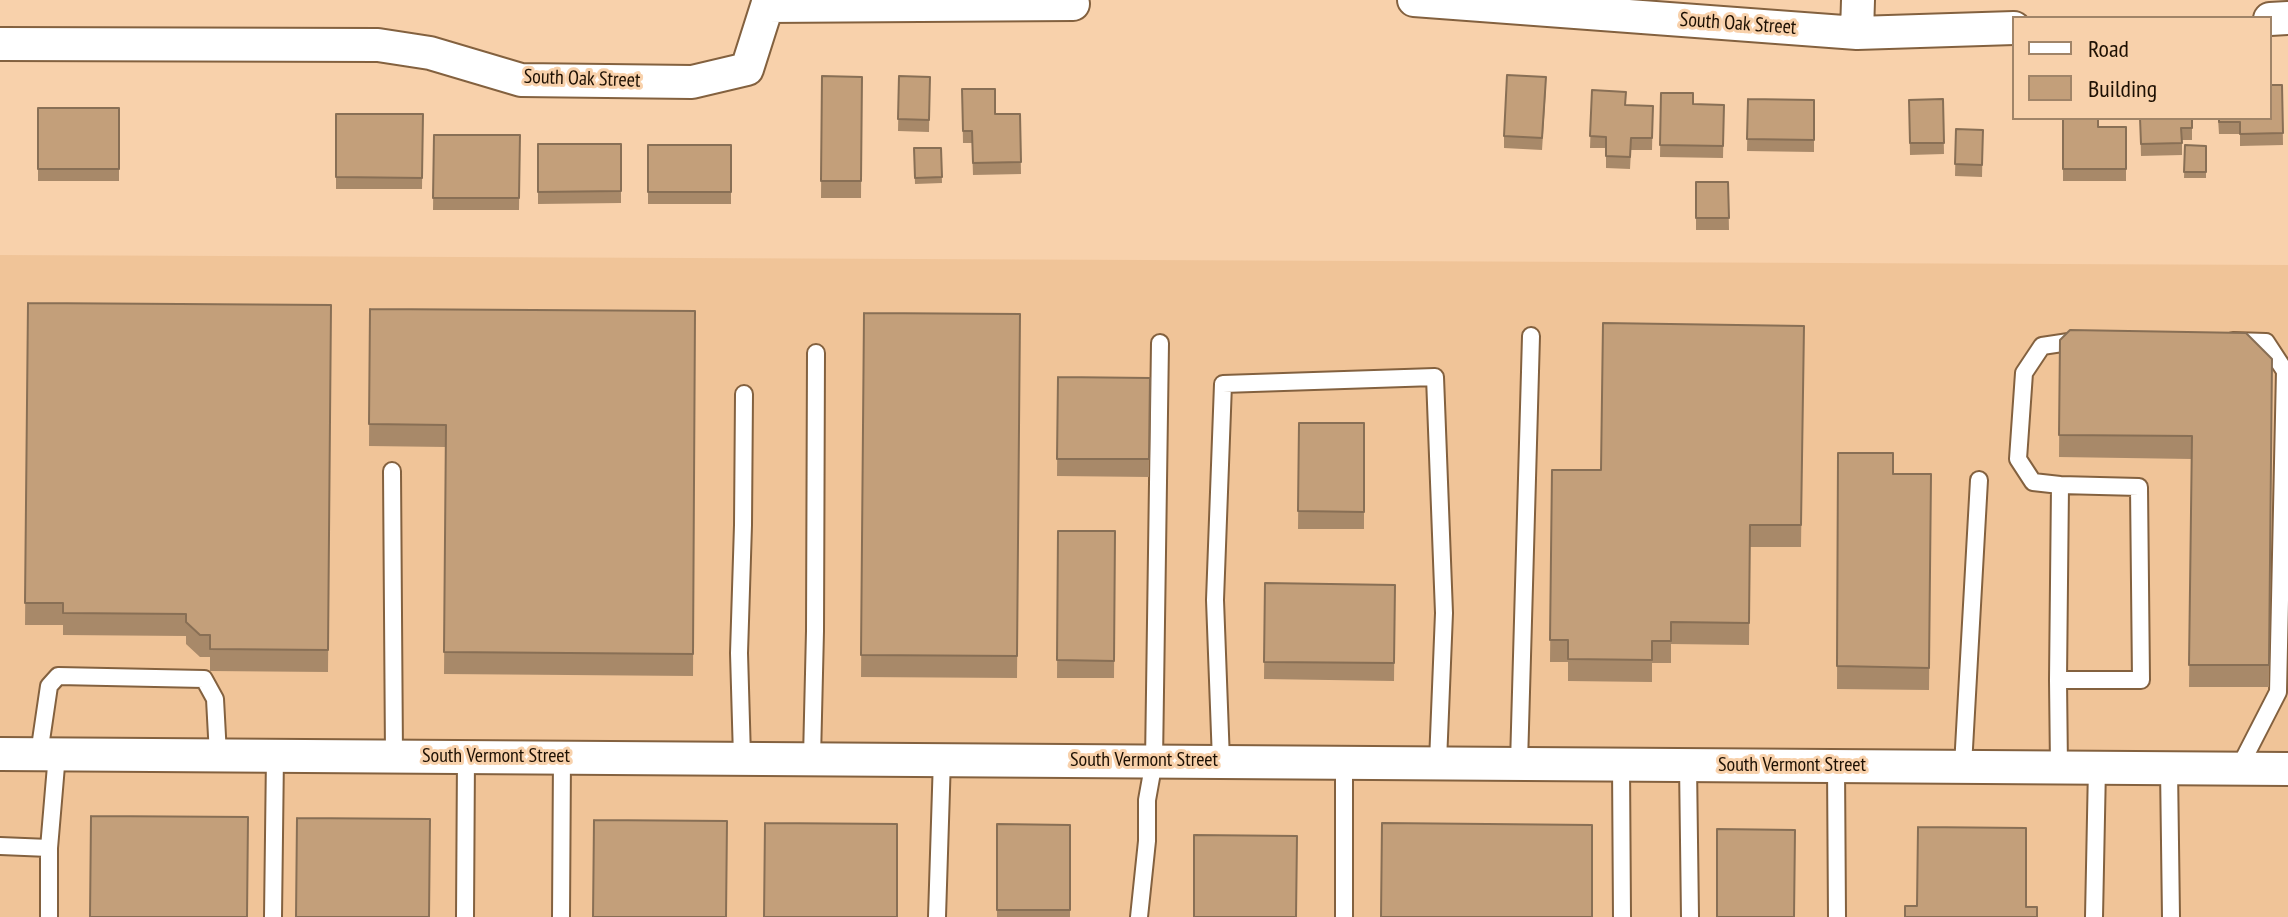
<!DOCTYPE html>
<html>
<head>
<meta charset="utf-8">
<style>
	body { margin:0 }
	#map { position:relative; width:2288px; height:917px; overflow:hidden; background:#f8d1ab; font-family:"PT Sans Narrow",sans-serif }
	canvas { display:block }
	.legend { position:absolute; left:2012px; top:16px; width:260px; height:104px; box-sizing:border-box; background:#f8d1ab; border:2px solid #a08468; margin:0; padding:10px 14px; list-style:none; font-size:24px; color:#1d1003 }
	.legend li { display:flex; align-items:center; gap:16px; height:40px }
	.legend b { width:40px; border:2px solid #a08468 }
</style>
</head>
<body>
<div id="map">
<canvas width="2288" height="917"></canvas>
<ul class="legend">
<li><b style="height:10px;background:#fff"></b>Road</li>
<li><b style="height:22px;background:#c39f7a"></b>Building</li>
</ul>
</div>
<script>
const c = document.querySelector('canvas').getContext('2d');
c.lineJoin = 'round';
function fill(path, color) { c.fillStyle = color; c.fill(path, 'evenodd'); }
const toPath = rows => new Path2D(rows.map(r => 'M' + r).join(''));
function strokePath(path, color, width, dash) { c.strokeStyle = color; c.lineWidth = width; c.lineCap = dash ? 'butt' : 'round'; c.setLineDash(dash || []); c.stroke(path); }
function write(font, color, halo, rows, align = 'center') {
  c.font = font + ' "PT Sans Narrow",sans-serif'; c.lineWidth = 6; c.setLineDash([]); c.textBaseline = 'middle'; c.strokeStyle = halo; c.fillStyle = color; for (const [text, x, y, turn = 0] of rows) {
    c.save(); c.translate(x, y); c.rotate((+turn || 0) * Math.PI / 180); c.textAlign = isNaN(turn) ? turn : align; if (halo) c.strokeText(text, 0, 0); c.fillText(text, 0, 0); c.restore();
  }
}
fill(toPath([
	[0,255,2288,265,2288,917,0,917]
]), '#f0c498');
const lane = toPath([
	[2233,341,2266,342,2285,371,2278,692,2239,768],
	[392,471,394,756],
	[2060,485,2033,482,2018,459,2024,373,2042,346,2082,340],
	[2058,680,2141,680,2139,487,2060,485,2058,680,2059,767],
	[39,754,49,686,58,676,204,679,215,699,218,755],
	[742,757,739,653,743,525,744,394],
	[812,758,815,631,816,353],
	[1221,761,1215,600,1223,384,1435,377,1444,613,1438,762],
	[1519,763,1531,336],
	[1621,764,1622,917],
	[1688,764,1690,917],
	[1836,765,1837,917],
	[1963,766,1979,480],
	[2169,768,2171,917],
	[0,846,49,848],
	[49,917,49,848,57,754],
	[273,917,275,755],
	[465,917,466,756],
	[561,917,562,756],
	[937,917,942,758],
	[1139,917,1147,841,1147,800,1154,761,1160,343],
	[1344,917,1344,762],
	[2094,917,2097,767]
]);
const street = toPath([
	[1414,0,1857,33,2014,28],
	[2270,19,2288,18],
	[1857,33,1858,0],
	[0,44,378,45,430,53,521,80,692,82,747,69,767,6,1073,4],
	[0,754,2288,769]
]);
strokePath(lane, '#83613f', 20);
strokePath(street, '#83613f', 36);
strokePath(lane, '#fff', 16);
strokePath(street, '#fff', 32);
fill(toPath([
	[822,76,862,77,861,198,821,198],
	[899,76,930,77,929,132,898,131],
	[2282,85,2283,145,2240,146,2240,134,2219,134,2218,118],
	[962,89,995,114,1020,114,1021,174,973,175,972,143,963,143],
	[1546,89,1542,150,1504,148,1504,136],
	[1592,90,1625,105,1653,106,1652,150,1631,150,1630,169,1606,168,1606,148,1590,148],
	[1661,93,1693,104,1724,105,1723,158,1660,157],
	[1748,99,1814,100,1814,152,1747,151],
	[1943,99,1944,154,1910,155,1909,100],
	[38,108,119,108,119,181,38,181],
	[336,114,423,114,422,189,336,189],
	[2063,118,2098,127,2126,127,2126,181,2063,181],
	[2140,118,2192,128,2192,140,2182,140,2182,155,2141,156],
	[1956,129,1983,130,1982,177,1955,176],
	[434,135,520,135,519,210,433,210],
	[538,144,621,144,621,203,538,204],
	[648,145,731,145,731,204,648,204],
	[2185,145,2206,146,2206,178,2184,178],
	[914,148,941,148,942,183,915,184],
	[1696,182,1728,182,1729,230,1696,230],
	[28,303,331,305,328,672,210,671,210,657,200,657,186,644,186,636,63,635,63,625,25,625],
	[370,309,695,311,693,676,444,674,446,447,369,446],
	[864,313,1020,314,1017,678,861,677],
	[1804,326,1801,547,1750,547,1749,645,1671,644,1671,663,1652,663,1652,682,1568,681,1568,662,1550,662,1552,470,1601,470],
	[2060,340,2272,359,2269,687,2189,687,2192,459,2059,457],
	[1058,377,1150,378,1149,477,1057,476],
	[1299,423,1364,423,1364,529,1298,529],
	[1838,453,1893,474,1931,474,1929,690,1837,689],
	[1058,531,1115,531,1114,678,1057,678],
	[1265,583,1395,585,1394,681,1264,679],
	[997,824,1070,825,1070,917,997,917]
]), '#a88969');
const building = toPath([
	[1507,75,1546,77,1542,138,1504,136,1507,75],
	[822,76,862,77,861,181,821,181,822,76],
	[899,76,930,77,929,120,898,119,899,76],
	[2270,85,2282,85,2283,133,2240,134,2240,122,2219,122,2219,118,2270,118,2270,85],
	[962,89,995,89,995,114,1020,114,1021,162,973,163,972,131,963,131,962,89],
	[1592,90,1626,92,1625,105,1653,106,1652,138,1631,138,1630,157,1606,156,1606,137,1590,136,1592,90],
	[1661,93,1693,93,1693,104,1724,105,1723,146,1660,145,1661,93],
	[1748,99,1814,100,1814,140,1747,139,1748,99],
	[1943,99,1944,143,1910,143,1909,100,1943,99],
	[38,108,119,108,119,169,38,169,38,108],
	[336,114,423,114,422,178,336,177,336,114],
	[2063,118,2098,118,2098,127,2126,127,2126,169,2063,169,2063,118],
	[2140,118,2192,118,2192,128,2181,128,2182,143,2141,144,2140,118],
	[1956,129,1983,130,1982,165,1955,164,1956,129],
	[434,135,520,135,519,198,433,198,434,135],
	[538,144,621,144,621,191,538,192,538,144],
	[648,145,731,145,731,192,648,192,648,145],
	[2185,145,2206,146,2206,172,2184,172,2185,145],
	[914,148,941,148,942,177,915,178,914,148],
	[1696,182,1728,182,1729,218,1696,218,1696,182],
	[28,303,331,305,328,650,210,649,210,635,200,635,186,622,186,614,63,613,63,603,25,603,28,303],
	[370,309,695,311,693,654,444,652,446,425,369,424,370,309],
	[864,313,1020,314,1017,656,861,655,864,313],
	[1603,323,1804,326,1801,525,1750,525,1749,623,1671,622,1671,641,1652,641,1652,660,1568,659,1568,640,1550,640,1552,470,1601,470,1603,323],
	[2070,330,2246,333,2272,359,2269,665,2189,665,2192,436,2059,435,2060,340,2070,330],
	[1058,377,1150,378,1149,459,1057,459,1058,377],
	[1299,423,1364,423,1364,512,1298,511,1299,423],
	[1838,453,1893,453,1893,474,1931,474,1929,668,1837,666,1838,453],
	[1058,531,1115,531,1114,661,1057,660,1058,531],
	[1265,583,1395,585,1394,663,1264,662,1265,583],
	[91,816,248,817,247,917,90,917,91,816],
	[297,818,430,819,429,917,296,917,297,818],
	[594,820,727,821,726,917,593,917,594,820],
	[765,823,897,824,897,917,764,917,765,823],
	[1382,823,1592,825,1592,917,1381,917,1382,823],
	[997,824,1070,825,1070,910,997,910,997,824],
	[1918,827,2026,828,2026,907,2037,907,2037,917,1905,917,1905,906,1917,906,1918,827],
	[1717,829,1795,830,1794,917,1717,917,1717,829],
	[1194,835,1297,836,1296,917,1194,917,1194,835]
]);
fill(building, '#c39f7a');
strokePath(building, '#886f55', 2);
write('20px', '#1d1003', '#f8d1ab', [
	["South Oak Street",1738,24,4],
	["South Oak Street",582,79,2],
	["South Vermont Street",496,756],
	["South Vermont Street",1144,760],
	["South Vermont Street",1792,765]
]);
</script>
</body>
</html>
